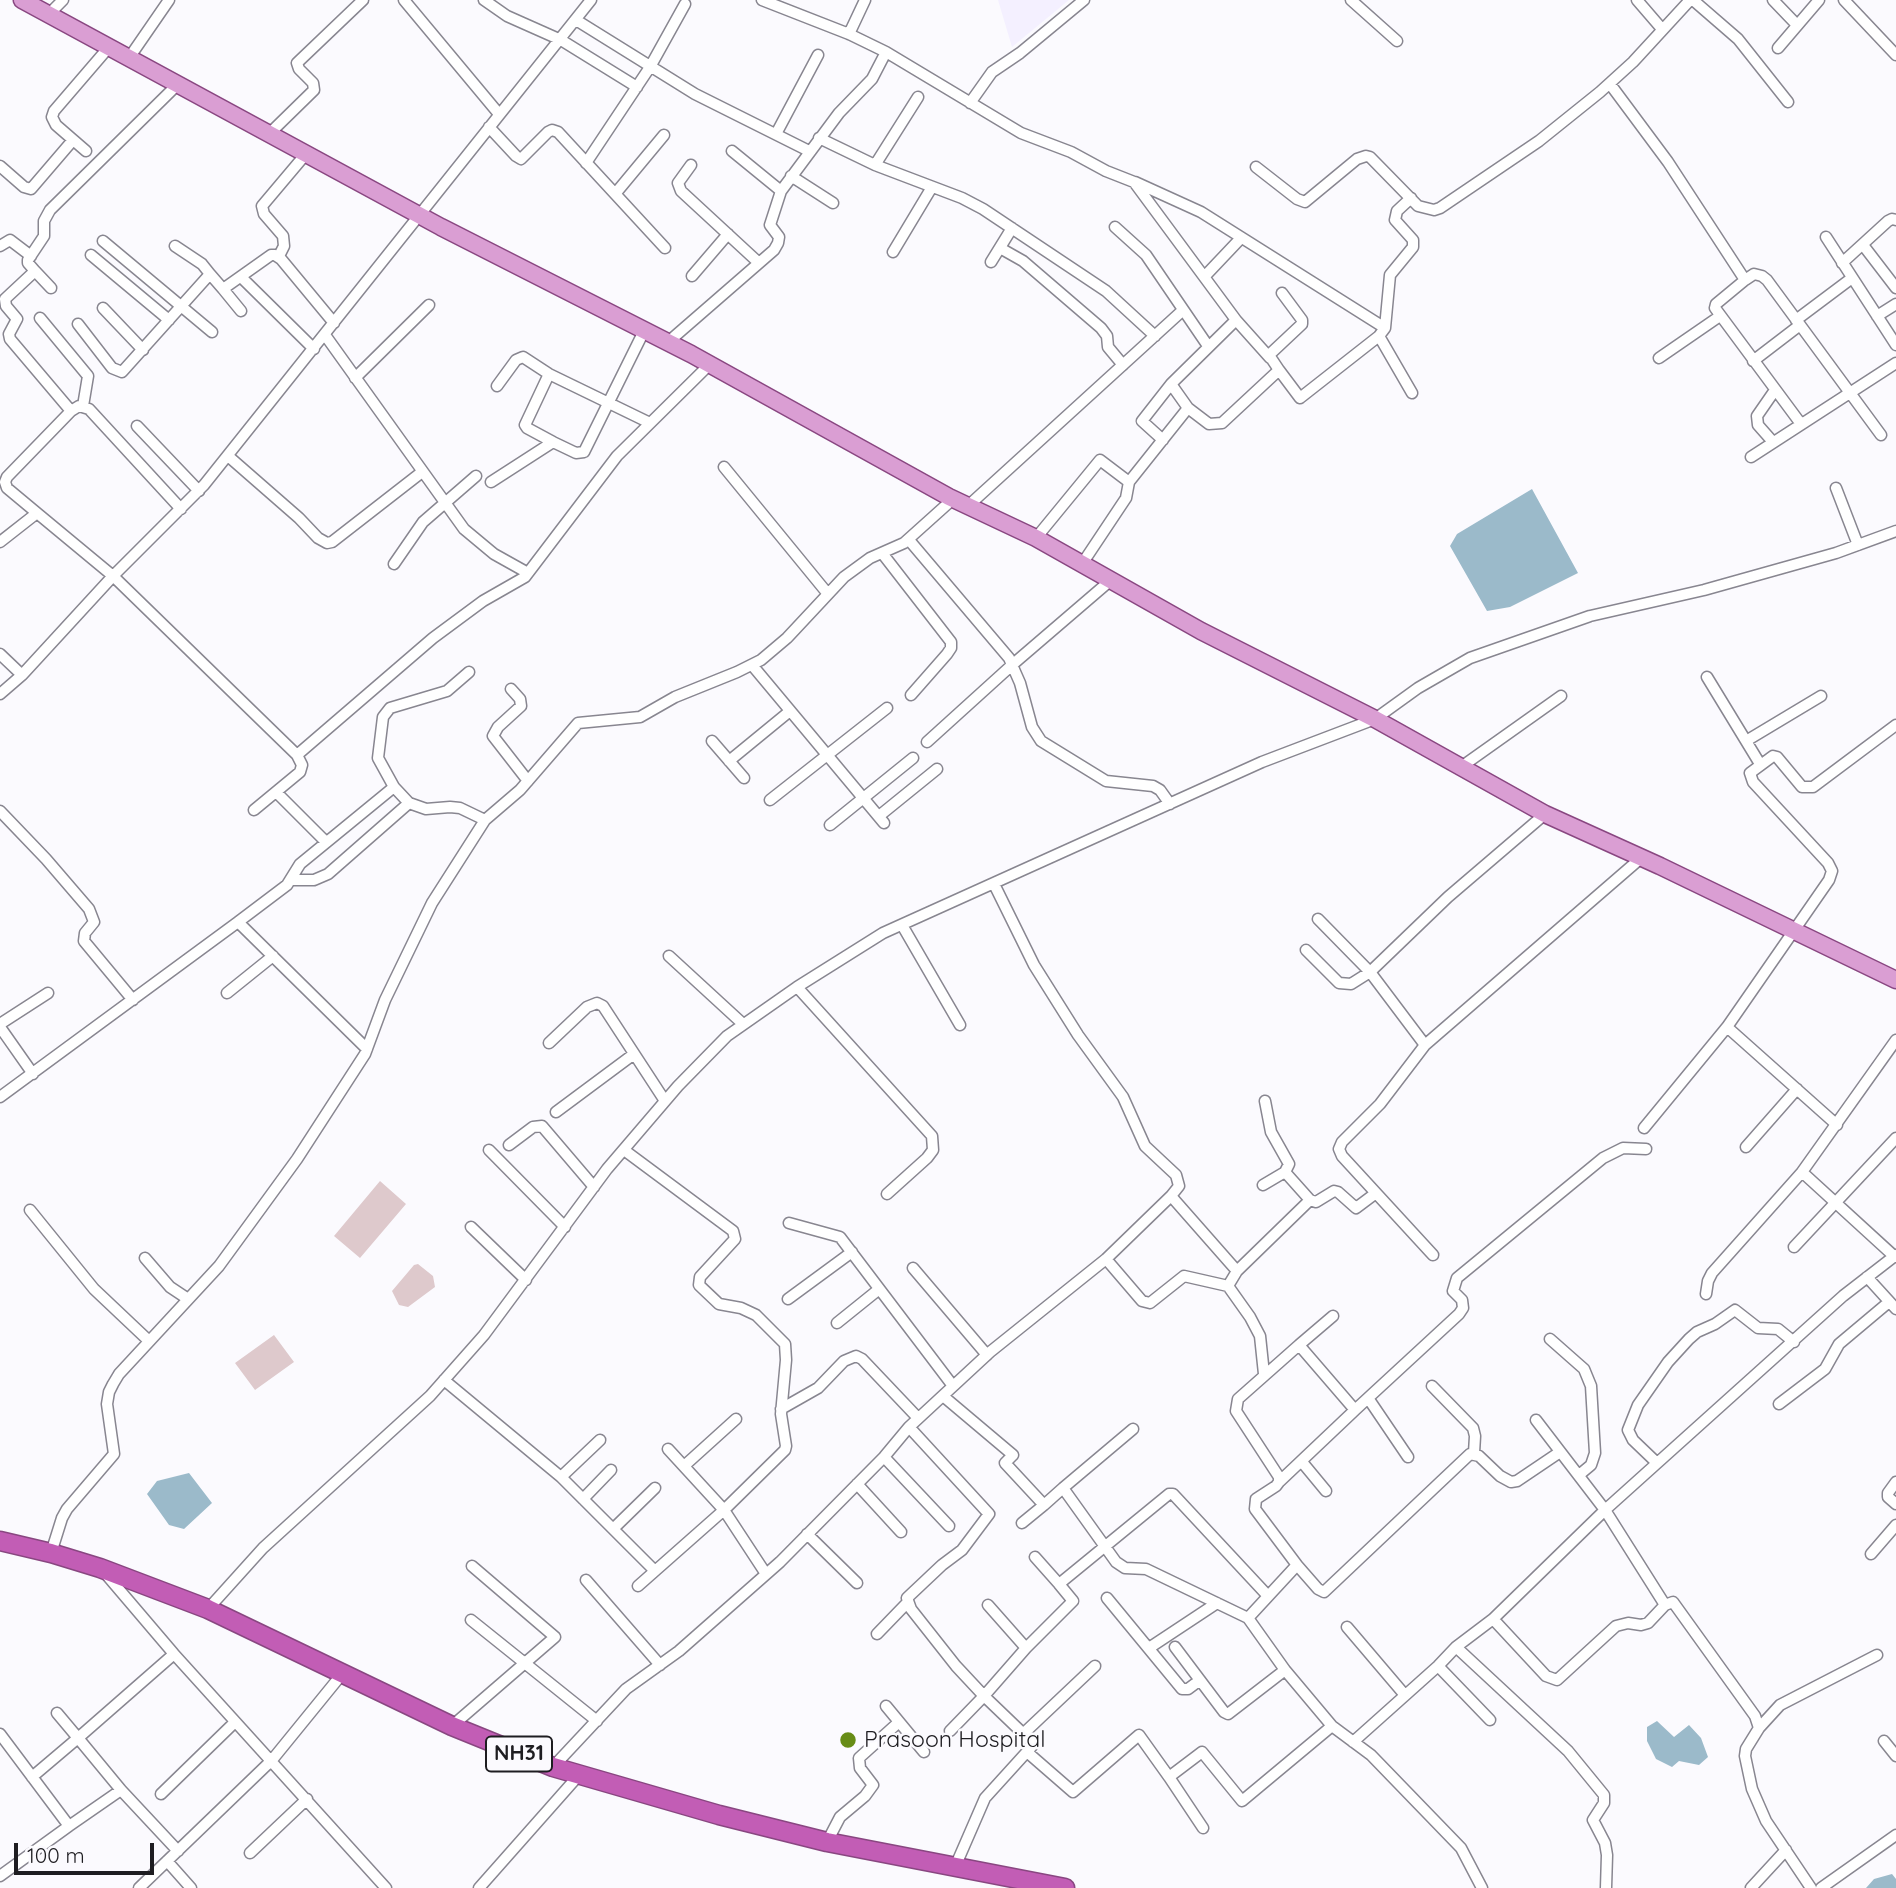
<!DOCTYPE html>
<html>
<head>
<meta charset="utf-8">
<style>
	body { margin:0 }
	#map { position:relative; width:1896px; height:1888px; overflow:hidden; background:#fbfafe; font-family:Quicksand,sans-serif }
	canvas { display:block }
	.scale { position:absolute; left:14px; top:1843px; width:140px; height:32px; box-sizing:border-box; border:4px solid #1e1d21; border-top:0; padding-left:9px; font-size:21px; line-height:24px; white-space:nowrap; color:#1e1d21; -webkit-text-stroke:5px #fbfafe; paint-order:stroke }
</style>
</head>
<body>
<div id="map">
<canvas width="1896" height="1888"></canvas>
<div class="scale">100 m</div>
</div>
<script>
const c = document.querySelector('canvas').getContext('2d');
c.lineJoin = 'round';
function fill(path, color) { c.fillStyle = color; c.fill(path, 'evenodd'); }
const toPath = rows => new Path2D(rows.map(r => 'M' + r).join(''));
function strokePath(path, color, width, dash) { c.strokeStyle = color; c.lineWidth = width; c.lineCap = dash ? 'butt' : 'round'; c.setLineDash(dash || []); c.stroke(path); }
function write(font, color, halo, rows, align = 'center') {
  c.font = font + ' Quicksand,sans-serif'; c.lineWidth = 5; c.setLineDash([]); c.textBaseline = 'middle'; c.strokeStyle = halo; c.fillStyle = color; for (const [text, x, y, turn = 0] of rows) {
    c.save(); c.translate(x, y); c.rotate((+turn || 0) * Math.PI / 180); c.textAlign = isNaN(turn) ? turn : align; if (halo) c.strokeText(text, 0, 0); c.fillText(text, 0, 0); c.restore();
  }
}
fill(toPath([
	[998,0,1069,0,1012,47]
]), '#f4f0ff');
fill(toPath([
	[380,1181,406,1204,360,1258,334,1236],
	[418,1264,433,1276,435,1287,408,1307,399,1305,392,1291,414,1265],
	[274,1335,294,1362,255,1390,235,1363]
]), '#dec9cc');
fill(toPath([
	[1532,489,1578,573,1510,607,1487,611,1450,546,1457,534],
	[189,1473,212,1503,184,1529,169,1525,147,1494,157,1481],
	[1657,1721,1674,1737,1689,1725,1701,1738,1708,1757,1699,1765,1679,1761,1672,1767,1656,1759,1647,1741,1647,1727],
	[1892,1874,1896,1879,1896,1888,1866,1888,1874,1879]
]), '#9bbaca');
const street = toPath([
	[404,0,499,114],
	[484,0,507,16,561,40,637,87],
	[762,0,849,34,886,52,1021,133,1071,152,1106,171,1134,182,1236,320,1171,384,1188,408,1129,482,1100,460,1036,538],
	[1351,0,1397,41],
	[1637,0,1662,29],
	[1693,0,1738,39,1788,102],
	[1773,0,1797,25],
	[1844,0,1896,55],
	[48,15,63,0],
	[576,20,695,94,809,151],
	[849,34,865,0],
	[1778,48,1819,0],
	[129,58,169,0],
	[1610,84,1668,162,1745,280,1754,274,1762,276,1767,280,1881,435],
	[970,103,992,72,1020,53,1084,0],
	[489,127,516,156,521,159,548,132,552,130,558,132,665,248],
	[776,134,818,55],
	[268,135,314,90,313,83,299,69,297,63,363,0],
	[819,138,875,165,962,198,983,209,1106,291,1155,336],
	[86,151,56,125,52,117,54,111,109,47],
	[732,151,781,191],
	[586,163,650,67,685,4],
	[691,165,678,183,681,191,759,263],
	[875,165,918,97],
	[0,166,24,187,31,189,73,140],
	[1256,167,1297,199,1305,202,1357,159,1366,156,1370,157,1418,206,1434,210,1440,208,1539,141,1600,92,1633,62,1690,0],
	[791,176,833,203],
	[1135,182,1201,212,1385,328],
	[615,194,664,135],
	[1115,227,1146,255,1208,346],
	[1826,237,1896,345],
	[103,241,212,332],
	[1863,245,1896,288],
	[0,246,10,240,31,256],
	[175,246,202,264,210,274],
	[1000,248,1023,261,1101,328,1107,336,1108,347,1123,365],
	[893,252,932,187],
	[91,255,169,320],
	[279,256,284,246,283,236,264,214,262,206,305,155],
	[991,262,1012,228],
	[1842,263,1888,221,1892,219,1896,220],
	[35,271,51,288],
	[692,276,728,234],
	[1205,276,1241,238],
	[241,277,314,349],
	[1745,280,1716,304,1715,308,1801,424],
	[223,289,241,311],
	[103,308,143,350],
	[1877,316,1896,304],
	[40,318,88,376,83,406],
	[1236,320,1270,358],
	[1796,320,1852,278],
	[78,324,112,368,122,372,210,274,223,289,271,255,275,255,281,259,334,323],
	[325,335,464,529,494,554,528,573],
	[1379,336,1412,393],
	[667,343,774,250,778,243,779,237,770,225,781,191,839,113,872,79,886,52],
	[1659,358,1720,316],
	[1753,361,1800,325],
	[1279,370,1269,355,1302,324,1302,320,1282,293],
	[549,374,525,425,527,428,553,442],
	[355,378,429,305],
	[497,386,516,360,523,357,549,374,650,423],
	[1188,408,1209,424,1222,423,1279,370,1300,398,1379,336,1385,328,1390,275,1413,247,1413,240,1395,220,1397,211,1411,198],
	[71,411,79,406,89,409,181,509],
	[137,426,199,491],
	[1163,440,1142,421,1171,384],
	[1773,442,1758,425,1757,416,1775,390],
	[228,456,299,518,318,538,327,543,332,542,422,472],
	[1751,457,1896,363],
	[724,467,828,594],
	[491,482,553,442,576,453,584,452,644,331],
	[1836,488,1858,545],
	[968,506,1182,311],
	[37,513,113,576,297,755,433,638,483,601,525,577,617,456,709,365],
	[909,540,1009,658,1020,683,1032,727,1041,741,1106,781,1153,786,1160,790,1170,804],
	[0,542,37,513,7,488,5,482,7,477,71,411,10,339,9,334,17,319,6,306,5,299,35,271,28,263,28,260,44,236,44,221,50,210,177,85],
	[882,553,951,642,951,648,947,654,911,695],
	[394,564,423,522,476,476],
	[1082,564,1126,498,1129,482],
	[0,654,22,675,0,694],
	[752,665,884,823],
	[469,672,447,691,390,708,383,717,378,758,394,787,409,803,426,809,450,807,460,808,485,820],
	[22,675,113,576,204,485,591,0],
	[1707,677,1760,764],
	[511,689,520,699,521,706,498,727,493,736,528,781],
	[712,741,744,778],
	[1746,741,1821,696],
	[927,742,1012,665,1111,580],
	[729,761,790,711],
	[1461,767,1561,696],
	[276,792,326,842],
	[770,800,887,708],
	[254,810,300,772,302,765,297,755],
	[0,811,46,859,89,909,94,922,85,933,84,941,133,1000],
	[879,816,937,769],
	[830,825,913,758],
	[291,880,314,880,328,874,409,803],
	[994,884,1034,965,1078,1035,1123,1097,1145,1146,1176,1175,1179,1186,1171,1196,1237,1271,1228,1286,1250,1317,1260,1336,1264,1374],
	[902,925,960,1025],
	[1306,950,1339,983,1351,984,1370,972,1318,919],
	[669,956,743,1024],
	[797,987,932,1136,933,1150,927,1158,887,1194],
	[227,993,273,956],
	[0,1024,48,993],
	[0,1027,33,1074],
	[1727,1027,1837,1125],
	[549,1043,587,1007,597,1003,603,1006,665,1101],
	[1425,1045,1641,858],
	[367,1049,238,922,287,885,300,864,394,787],
	[0,1097,238,922],
	[1265,1101,1271,1132,1289,1164,1285,1172],
	[556,1112,634,1054],
	[1644,1128,1727,1027,1829,880,1832,871,1828,863,1753,782,1750,773,1773,756,1777,757,1802,787,1813,787,1896,725],
	[509,1145,533,1127,542,1126,594,1187],
	[1746,1147,1797,1089],
	[489,1150,565,1227],
	[624,1150,733,1231,735,1239,700,1277,699,1285,719,1304,741,1308,756,1315,785,1344,786,1360,781,1414,786,1446,785,1450,724,1510,766,1574],
	[1802,1172,1895,1257],
	[1263,1185,1285,1172,1310,1200],
	[1376,1193,1433,1255],
	[30,1210,94,1289,149,1341],
	[789,1223,840,1237,953,1386],
	[471,1227,526,1280],
	[1794,1247,1896,1138],
	[145,1258,170,1287,188,1299],
	[1106,1259,1142,1301,1150,1303,1184,1276,1228,1286],
	[913,1268,987,1355],
	[1237,1271,1310,1200,1316,1202,1334,1191,1338,1192,1356,1208,1376,1193,1342,1156,1339,1149,1342,1142,1380,1104,1425,1045,1370,972,1448,897,1545,814],
	[1867,1277,1896,1309],
	[1706,1294,1708,1281,1712,1273,1802,1172,1896,1040],
	[788,1299,852,1252],
	[837,1323,878,1290],
	[1550,1339,1584,1369,1591,1386,1595,1453,1591,1465,1579,1475],
	[1299,1345,1333,1316],
	[444,1380,561,1477,655,1571],
	[1432,1386,1473,1428,1475,1436,1474,1453],
	[943,1396,1013,1455,1005,1463,1044,1505,1063,1488,1116,1562,1125,1568,1146,1569,1248,1618,1285,1670,1332,1726,1371,1755,1461,1848,1482,1888],
	[1368,1398,1408,1457],
	[1779,1404,1825,1369,1839,1344,1889,1302],
	[781,1409,818,1388,844,1361,856,1356,862,1359,918,1418],
	[1536,1420,1605,1510,1665,1605],
	[909,1427,989,1514,962,1550,942,1565,907,1598,911,1609,956,1666,984,1696,950,1731],
	[884,1457,949,1526],
	[1302,1462,1326,1491],
	[1657,1463,1633,1440,1628,1430,1638,1405,1668,1362,1689,1339,1697,1332,1715,1324,1735,1310,1758,1328,1778,1329,1794,1342],
	[684,1466,736,1419],
	[561,1477,600,1440],
	[1279,1482,1355,1410],
	[1896,1482,1888,1493,1888,1497,1896,1504],
	[857,1484,901,1532],
	[1063,1488,1133,1429],
	[583,1499,611,1470],
	[1022,1523,1044,1505],
	[613,1529,655,1488],
	[807,1534,857,1583],
	[51,1553,62,1518,67,1509,114,1454,107,1404,109,1392,113,1384,119,1374,219,1266,297,1159,365,1054,385,1000,432,903,485,820,520,790,578,723,640,717,675,697,737,672,761,660,787,638,844,577,870,558,904,543,953,499],
	[1871,1554,1896,1525],
	[1035,1557,1059,1584],
	[1297,1565,1318,1589,1324,1592,1470,1454,1479,1456,1500,1476,1511,1482,1517,1481,1560,1452],
	[105,1573,174,1654,386,1888],
	[586,1580,660,1665],
	[638,1586,724,1510,668,1449],
	[1107,1598,1182,1689,1188,1689,1200,1680],
	[988,1605,1026,1648],
	[208,1609,263,1548,430,1396,484,1335,607,1169,678,1086,727,1036,797,987,883,933,1262,762,1375,719,1418,688,1470,658,1590,616,1704,590,1836,553,1896,531],
	[1248,1618,1297,1565,1255,1509,1256,1499,1276,1486,1279,1482,1279,1477,1236,1411,1238,1399,1299,1345,1355,1410,1459,1314,1463,1308,1462,1300,1453,1291,1457,1278,1603,1158,1623,1148,1646,1149],
	[1493,1619,1546,1676,1557,1680,1616,1626,1628,1623,1641,1625,1648,1623,1665,1605,1673,1602,1755,1716,1759,1728,1746,1749,1745,1756,1752,1789,1766,1821,1811,1888],
	[471,1620,597,1721],
	[1347,1627,1404,1694],
	[877,1634,907,1603],
	[1175,1647,1224,1712,1228,1714,1285,1670],
	[1456,1647,1568,1751,1604,1795,1604,1803,1593,1820,1605,1843,1607,1855,1606,1888],
	[1149,1648,1217,1603],
	[174,1654,78,1738,121,1790,178,1851],
	[1438,1666,1490,1720],
	[886,1706,924,1752],
	[452,1726,555,1637,472,1566],
	[1759,1728,1780,1705,1877,1655],
	[0,1734,69,1826,121,1790],
	[1023,1734,1095,1666],
	[1884,1741,1896,1756],
	[1353,1742,1438,1666,1456,1647,1493,1619,1605,1510,1843,1296,1896,1255],
	[1027,1752,1073,1792,1139,1735,1169,1777,1202,1752,1242,1801,1332,1726],
	[553,1767,626,1689,679,1651,780,1562,884,1457,909,1427,990,1352,1106,1259,1171,1196],
	[32,1777,78,1738,57,1713],
	[1169,1777,1203,1828],
	[161,1794,235,1722],
	[827,1842,840,1817,865,1796,873,1785,860,1768,859,1758,899,1722],
	[250,1853,307,1799],
	[167,1861,191,1888],
	[955,1867,985,1798,1034,1744,984,1696,1026,1648,1073,1601,1059,1584,1169,1494,1173,1494,1268,1596],
	[0,1876,69,1826],
	[139,1888,272,1760,342,1674],
	[479,1888,579,1775],
	[1751,1888,1786,1850],
	[1821,1888,1896,1835]
]);
const primary = toPath([
	[22,0,441,227,691,354,949,497,1036,538,1201,631,1375,719,1545,814,1660,866,1896,980]
]);
const highway = toPath([
	[0,1541,51,1553,100,1568,208,1609,452,1726,553,1767,719,1815,827,1842,1065,1888]
]);
strokePath(street, '#888690', 13);
strokePath(primary, '#894781', 19);
strokePath(highway, '#894781', 21);
strokePath(street, '#fff', 10);
strokePath(primary, '#da9ed3', 16);
strokePath(highway, '#c25db5', 18);
for (const [x, y, r, color] of [
	[848,1740,9,"#678c16"]
]) { const dot = new Path2D(); dot.arc(x, y, r, 0, 2 * Math.PI); c.fillStyle = color; c.fill(dot); strokePath(dot, '#fbfafe', 2.5); }
for (const [x, y, w] of [
	[519,1754,66]
]) { const box = new Path2D(); box.roundRect(x - w / 2, y - 17.5, w, 35, 5); c.fillStyle = '#fbfafe'; c.fill(box); strokePath(box, '#1e1d21', 2); }
write('bold 21px', '#1e1d21', null, [
	["NH31",519,1754]
]);
write('23px', '#1e1d21', '#fbfafe', [
	["Prasoon Hospital",864,1740]
], 'left');
</script>
</body>
</html>
